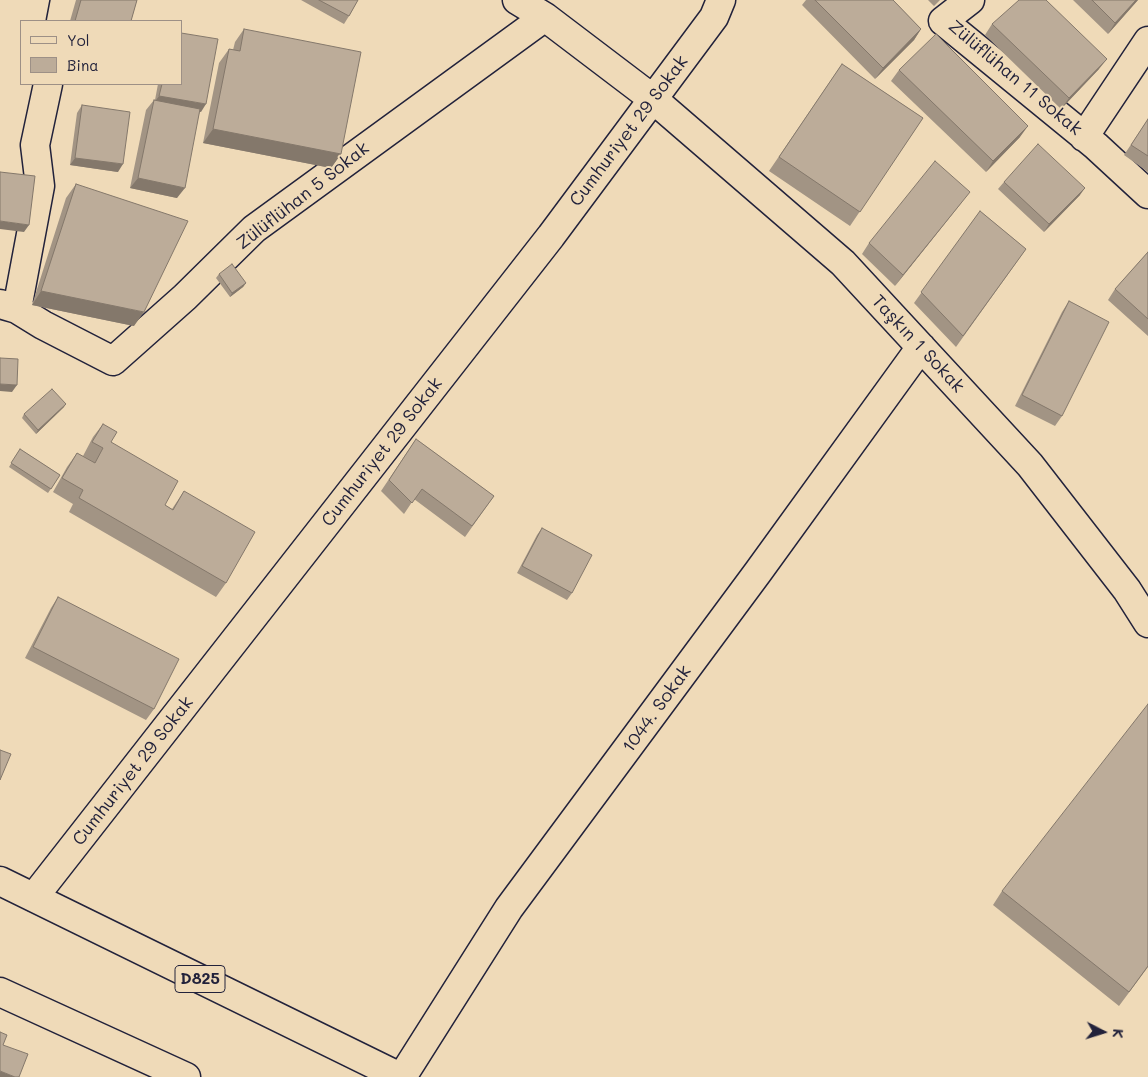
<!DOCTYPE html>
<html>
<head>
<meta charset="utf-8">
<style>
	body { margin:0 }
	#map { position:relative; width:1148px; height:1077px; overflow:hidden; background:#efdab8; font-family:Mali,sans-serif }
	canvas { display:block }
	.legend { position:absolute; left:20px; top:20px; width:162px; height:65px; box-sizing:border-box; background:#efdab8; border:1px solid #9d9086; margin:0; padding:6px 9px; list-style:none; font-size:15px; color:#22223b }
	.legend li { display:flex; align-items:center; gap:10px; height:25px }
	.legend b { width:25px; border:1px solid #9d9086 }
	.north { position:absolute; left:1078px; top:1007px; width:50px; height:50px; -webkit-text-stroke:4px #efdab8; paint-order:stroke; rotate:95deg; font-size:14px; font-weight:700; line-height:20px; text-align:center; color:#22223b }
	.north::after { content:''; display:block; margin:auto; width:18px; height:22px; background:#22223b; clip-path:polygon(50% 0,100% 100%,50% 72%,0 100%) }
</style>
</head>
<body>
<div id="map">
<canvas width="1148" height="1077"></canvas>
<ul class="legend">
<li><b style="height:6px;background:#efdab8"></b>Yol</li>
<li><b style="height:14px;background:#bcac99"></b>Bina</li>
</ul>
<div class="north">K</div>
</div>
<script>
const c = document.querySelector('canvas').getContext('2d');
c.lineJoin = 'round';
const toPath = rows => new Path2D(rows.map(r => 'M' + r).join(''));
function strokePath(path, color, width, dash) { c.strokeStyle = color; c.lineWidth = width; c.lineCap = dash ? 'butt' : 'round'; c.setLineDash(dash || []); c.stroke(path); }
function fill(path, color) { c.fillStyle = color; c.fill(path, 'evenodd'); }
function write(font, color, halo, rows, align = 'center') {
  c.font = font + ' Mali,sans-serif'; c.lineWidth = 4; c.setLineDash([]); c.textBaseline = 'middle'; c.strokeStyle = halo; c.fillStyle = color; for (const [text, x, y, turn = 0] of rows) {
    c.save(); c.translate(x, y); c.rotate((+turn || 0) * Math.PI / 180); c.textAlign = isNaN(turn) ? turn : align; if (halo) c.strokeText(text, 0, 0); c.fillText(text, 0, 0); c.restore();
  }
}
const minor = toPath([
	[517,0,545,17,653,99,843,263,1030,465,1127,590,1148,623],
	[970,0,943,21,1096,146,1148,194],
	[61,21,65,0],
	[1084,137,1148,41],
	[0,304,17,309,43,325,113,361,185,297,254,229,545,17],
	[17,309,40,186,35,145,48,84],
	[34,897,551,236,714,17,721,0],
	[402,1077,509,908,758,572,921,347]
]);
const trunk = toPath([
	[0,881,400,1077],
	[0,992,186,1077]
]);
strokePath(minor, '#22223b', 31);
strokePath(trunk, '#22223b', 31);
strokePath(minor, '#efdab8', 28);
strokePath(trunk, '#efdab8', 28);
fill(toPath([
	[76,0,137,0,131,21,70,21],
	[301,0,358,0,349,16,344,24],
	[806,0,893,0,921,29,914,40,875,79,802,5],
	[928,0,940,0,934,6],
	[1073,0,1138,0,1108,34],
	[992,24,1099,69,1061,109,985,35],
	[244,29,341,154,331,168,203,143,219,63,229,49,233,50,235,42],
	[842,64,923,118,850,226,769,171],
	[899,70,1020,137,986,172,891,81],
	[158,84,181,84,201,112,200,111,177,198,130,188,146,110,154,100,155,100],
	[82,105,118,172,70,165,77,113],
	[1148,119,1148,172,1124,155],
	[1004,182,1080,195,1044,232,998,189],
	[76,184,134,326,32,305,66,198],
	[962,202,895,286,862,254,869,243],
	[980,211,1026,249,956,347,914,303],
	[1148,252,1148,336,1108,300,1115,289],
	[219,274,246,283,243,287,230,297,216,278],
	[1069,301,1062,416,1055,426,1015,406,1062,312],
	[64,407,36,434,22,418,24,414],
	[103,424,111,442,165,505,172,509,184,491,226,583,216,597,69,512,73,504,53,492,67,467,77,453,94,462,83,456,93,437],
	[416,439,494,496,465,537,414,499,404,514,381,491],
	[20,449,60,475,48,493,9,467],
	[542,528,572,593,567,600,517,573,537,535],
	[58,597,154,709,146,720,25,658,51,608],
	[1002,891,1148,967,1119,1006,993,905]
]), '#a29484');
fill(toPath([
	[1136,0,1138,0,1108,34,1115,23],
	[921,29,914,40,875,79,883,68],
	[1107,59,1099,69,1061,109,1069,98],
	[159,96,206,104,201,112,154,103],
	[1028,126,1020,137,986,172,993,161],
	[213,129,341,154,331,168,203,143],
	[75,158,123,164,118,172,70,165],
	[138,178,185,188,177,198,130,188],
	[1085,188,1080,195,1044,232,1049,224],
	[970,192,962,202,895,286,903,275],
	[0,221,29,225,24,232,0,229],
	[246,283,243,287,230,297,232,293],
	[41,291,144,312,134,326,32,305],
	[0,384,17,385,12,392,0,391],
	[66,404,64,407,36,434,38,430],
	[0,1071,15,1077,0,1077]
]), '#84786b');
const building = toPath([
	[81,0,137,0,131,21,75,21,81,0],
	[319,0,358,0,349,16,319,0],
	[815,0,893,0,921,29,883,68,815,0],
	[1019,0,1046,0,1107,59,1069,98,992,24,1019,0],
	[1092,0,1136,0,1115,23,1092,0],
	[244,29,361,52,341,154,213,129,229,49,240,51,244,29],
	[181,33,218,39,206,104,159,96,162,84,181,84,181,33],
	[936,34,1028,126,993,161,899,70,936,34],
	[842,64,923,118,860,212,779,157,842,64],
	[154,100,200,109,185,188,138,178,154,100],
	[82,105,130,112,123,164,75,158,82,105],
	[1148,119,1148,156,1131,145,1148,119],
	[1038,144,1085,188,1049,224,1004,182,1038,144],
	[935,161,970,192,903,275,869,243,935,161],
	[0,172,35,176,29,225,0,221,0,172],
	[76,184,188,221,144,312,41,291,76,184],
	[980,211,1026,249,963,336,921,292,980,211],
	[1148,252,1148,319,1115,289,1148,252],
	[232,264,246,283,232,293,219,274,232,264],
	[1069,301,1109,322,1062,416,1022,395,1069,301],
	[0,358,18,359,17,385,0,384,0,358],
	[52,389,66,404,38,430,24,414,52,389],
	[103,424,117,432,111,442,178,481,165,505,173,510,184,491,255,532,226,583,79,498,83,490,62,478,77,453,95,463,103,448,92,442,103,424],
	[416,439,494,496,472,526,422,489,412,503,389,480,416,439],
	[20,449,60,475,51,489,11,463,20,449],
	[542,528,592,555,572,593,522,566,542,528],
	[58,597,179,659,154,709,33,647,58,597],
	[1148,704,1148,966,1129,992,1002,891,1148,704],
	[0,750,11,754,0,780,0,750],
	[0,1032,7,1035,3,1045,28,1054,19,1077,15,1077,0,1071,0,1032]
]);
fill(building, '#bcac99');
strokePath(building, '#84786b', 1);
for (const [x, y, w] of [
	[200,979,50]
]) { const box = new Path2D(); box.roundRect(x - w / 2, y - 13.5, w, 27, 4); c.fillStyle = '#efdab8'; c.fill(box); strokePath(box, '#22223b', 1); }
write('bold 16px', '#22223b', null, [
	["D825",200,979]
]);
write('18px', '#22223b', '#efdab8', [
	["Zülüflühan 11 Sokak",1015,78,40],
	["Cumhuriyet 29 Sokak",629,131,-53],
	["Zülüflühan 5 Sokak",303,196,-38],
	["Taşkın 1 Sokak",918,344,47],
	["Cumhuriyet 29 Sokak",382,452,-52],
	["1044. Sokak",657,709,-54],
	["Cumhuriyet 29 Sokak",133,771,-52]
]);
</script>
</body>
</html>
